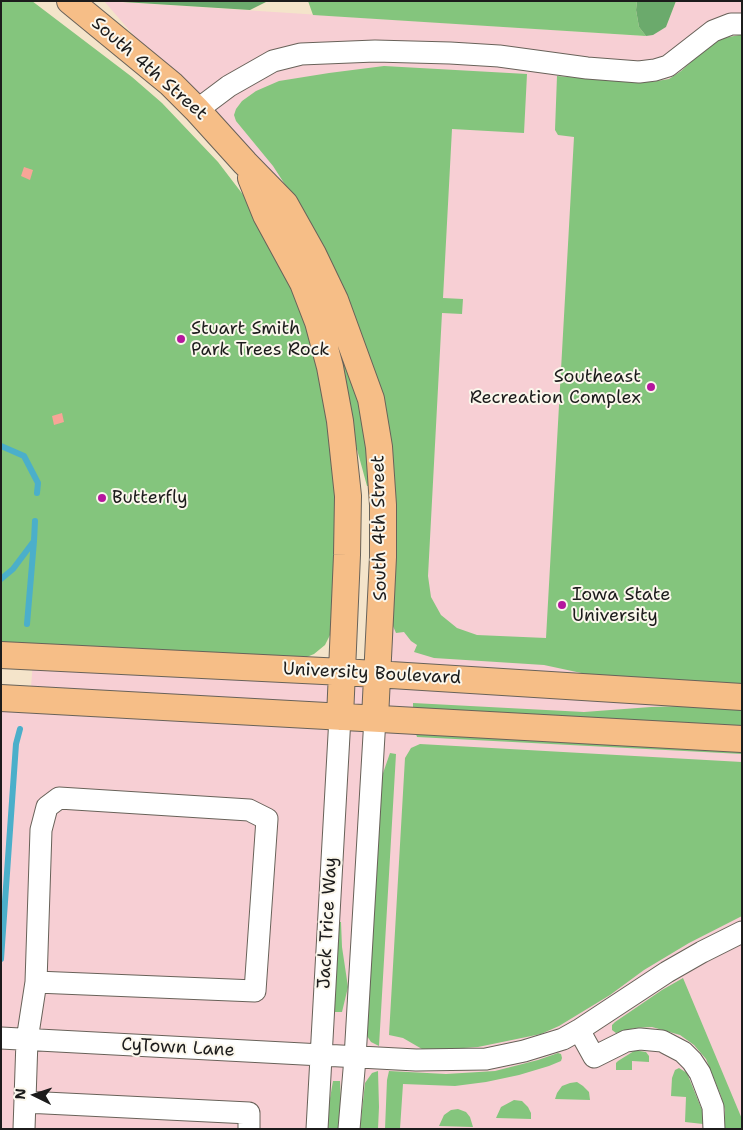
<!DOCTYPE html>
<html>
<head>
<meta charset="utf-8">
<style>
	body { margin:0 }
	#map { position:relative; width:743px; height:1130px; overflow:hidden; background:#f4e4ca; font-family:"Shantell Sans",sans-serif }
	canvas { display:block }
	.frame { position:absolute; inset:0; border:2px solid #1c1c1c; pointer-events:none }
	.north { position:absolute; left:10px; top:1070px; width:50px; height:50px; -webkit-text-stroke:4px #fbf7ec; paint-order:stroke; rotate:274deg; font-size:14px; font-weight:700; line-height:20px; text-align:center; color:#1c1c1c }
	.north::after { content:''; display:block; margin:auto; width:18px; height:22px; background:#1c1c1c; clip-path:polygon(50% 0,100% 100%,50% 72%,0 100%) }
</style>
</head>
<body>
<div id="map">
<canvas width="743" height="1130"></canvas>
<div class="frame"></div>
<div class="north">N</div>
</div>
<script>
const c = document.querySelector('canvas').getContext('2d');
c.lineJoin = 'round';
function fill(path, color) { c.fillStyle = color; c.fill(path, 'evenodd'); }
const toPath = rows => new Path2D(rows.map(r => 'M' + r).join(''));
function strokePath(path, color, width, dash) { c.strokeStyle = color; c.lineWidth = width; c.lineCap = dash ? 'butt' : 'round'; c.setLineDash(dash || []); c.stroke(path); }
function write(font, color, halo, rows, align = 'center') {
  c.font = font + ' "Shantell Sans",sans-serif'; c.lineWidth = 4; c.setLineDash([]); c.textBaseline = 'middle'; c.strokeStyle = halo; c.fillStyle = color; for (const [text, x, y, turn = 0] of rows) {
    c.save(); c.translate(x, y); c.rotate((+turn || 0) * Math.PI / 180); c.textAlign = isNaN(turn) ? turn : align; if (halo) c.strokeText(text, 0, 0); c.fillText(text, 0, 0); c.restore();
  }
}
fill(toPath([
	[104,1,646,36,666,27,676,1,742,1,742,1129,1,1129,1,698,30,699,34,649,265,668,378,674,384,557,336,299,198,110]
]), '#f7cfd4');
fill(toPath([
	[1,1,32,1,132,77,162,103,218,162,244,196,272,241,309,323,336,468,333,629,325,645,314,654,302,659,1,646],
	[308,1,637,1,636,10,639,27,646,36,313,15],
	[739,35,742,35,742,686,600,677,544,665,434,658,414,652,417,645,411,641,404,632,396,633,393,626,391,613,394,499,295,200,273,166,236,121,234,115,236,109,242,101,256,91,279,81,329,73,384,66,527,74,524,133,452,129,443,298,463,299,462,314,442,313,428,576,431,597,441,615,457,628,477,635,546,638,574,137,558,135,555,130,557,76,630,82,651,82,669,79,681,71,710,45,724,38],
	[333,320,362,409,371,486,367,486,355,442],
	[413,703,584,712,651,707,683,706,742,709,742,726,413,708],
	[429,733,742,749,742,754,417,737,416,734],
	[420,744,742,762,742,916,689,943,644,970,610,995,559,1026,541,1034,478,1047,450,1049,422,1049,403,1038,389,1035,405,758,411,748],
	[390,753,396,754,379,1046,371,1042,367,1036,366,1030,382,776],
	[339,922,341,922,342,947,348,987,342,1012,335,1012,334,1003],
	[683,978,742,1119,742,1129,725,1129,725,1110,721,1096,706,1059,694,1045,680,1035,652,1027,635,1028,616,1033,612,1030,612,1025,615,1022,662,990],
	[634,1051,640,1051,646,1052,649,1056,649,1062,632,1061,632,1070,616,1070,616,1063,618,1061],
	[558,1053,561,1054,562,1058,561,1061,549,1066,519,1075,486,1082,455,1086,403,1084,400,1129,385,1129,387,1080,389,1071,446,1074,495,1071,538,1060],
	[679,1068,687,1073,704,1115,703,1124,685,1122,686,1097,671,1096,672,1078,675,1070],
	[378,1071,379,1107,378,1129,360,1129,365,1083,372,1073],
	[333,1081,340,1081,341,1104,339,1129,328,1129,329,1104],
	[577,1082,583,1086,589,1092,590,1100,555,1099,557,1093,562,1086,570,1083],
	[514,1100,522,1101,528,1107,531,1113,531,1119,496,1118,501,1107],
	[458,1109,466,1112,470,1117,473,1127,439,1126,444,1115,451,1110]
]), '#84c57d');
fill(toPath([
	[107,1,268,1,250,10],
	[637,1,676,1,666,27,653,35,646,36,639,27,636,10]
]), '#6baa6c');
strokePath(toPath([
	[1,446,24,456,38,483,37,493],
	[1,579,13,569,34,541,35,521],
	[27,624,34,541],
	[1,959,16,744,20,729]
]), '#4bafca', 6);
fill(toPath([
	[24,167,33,170,30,180,21,176],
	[62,413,64,422,54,425,52,416]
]), '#f8a597');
const minor = toPath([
	[197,110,229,86,273,61,301,54,375,51,450,53,499,56,587,68,639,72,655,70,668,66,713,31,731,24,742,24],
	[579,1030,594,1057,626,1041,640,1039,662,1041,683,1052,692,1061,700,1073,713,1107,714,1129],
	[1,1038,416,1060,486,1059,524,1051,563,1039,579,1030,667,972,702,952,742,932],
	[25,1102,249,1113,249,1129],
	[24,1129,27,1040,36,982,41,830,47,807,59,798,249,810,267,819,255,991,36,982],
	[317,1129,340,717],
	[349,1129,355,1058,375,718]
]);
const major = toPath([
	[70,1,171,84,197,110,245,163,285,204,313,254,335,300,371,399,379,447,383,505,383,557,375,718],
	[251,178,266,215,303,283,318,322,330,367,340,421,348,496,347,555,340,717],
	[1,655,343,672,742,697],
	[1,698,742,739]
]);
strokePath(minor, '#686259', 23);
strokePath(major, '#686259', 28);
strokePath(minor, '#fff', 21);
strokePath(major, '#f6be87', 26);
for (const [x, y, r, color] of [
	[181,339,5,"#b5179e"],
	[651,387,5,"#b5179e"],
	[102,498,5,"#b5179e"],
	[562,605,5,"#b5179e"]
]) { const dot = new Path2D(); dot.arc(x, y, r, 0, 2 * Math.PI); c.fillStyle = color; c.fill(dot); strokePath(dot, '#fbf7ec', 2); }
write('18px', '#1c1c1c', '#fbf7ec', [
	["South 4th Street",149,69,41],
	["South 4th Street",380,528,-91],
	["University Boulevard",372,674,3],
	["Jack Trice Way",328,923,-87],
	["CyTown Lane",178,1048,3]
]);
write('18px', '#1c1c1c', '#fbf7ec', [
	["Stuart Smith",191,329],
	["Park Trees Rock",191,350],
	["Southeast",641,377,"right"],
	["Recreation Complex",641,398,"right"],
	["Butterfly",112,498],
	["Iowa State",572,595],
	["University",572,616]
], 'left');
</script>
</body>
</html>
